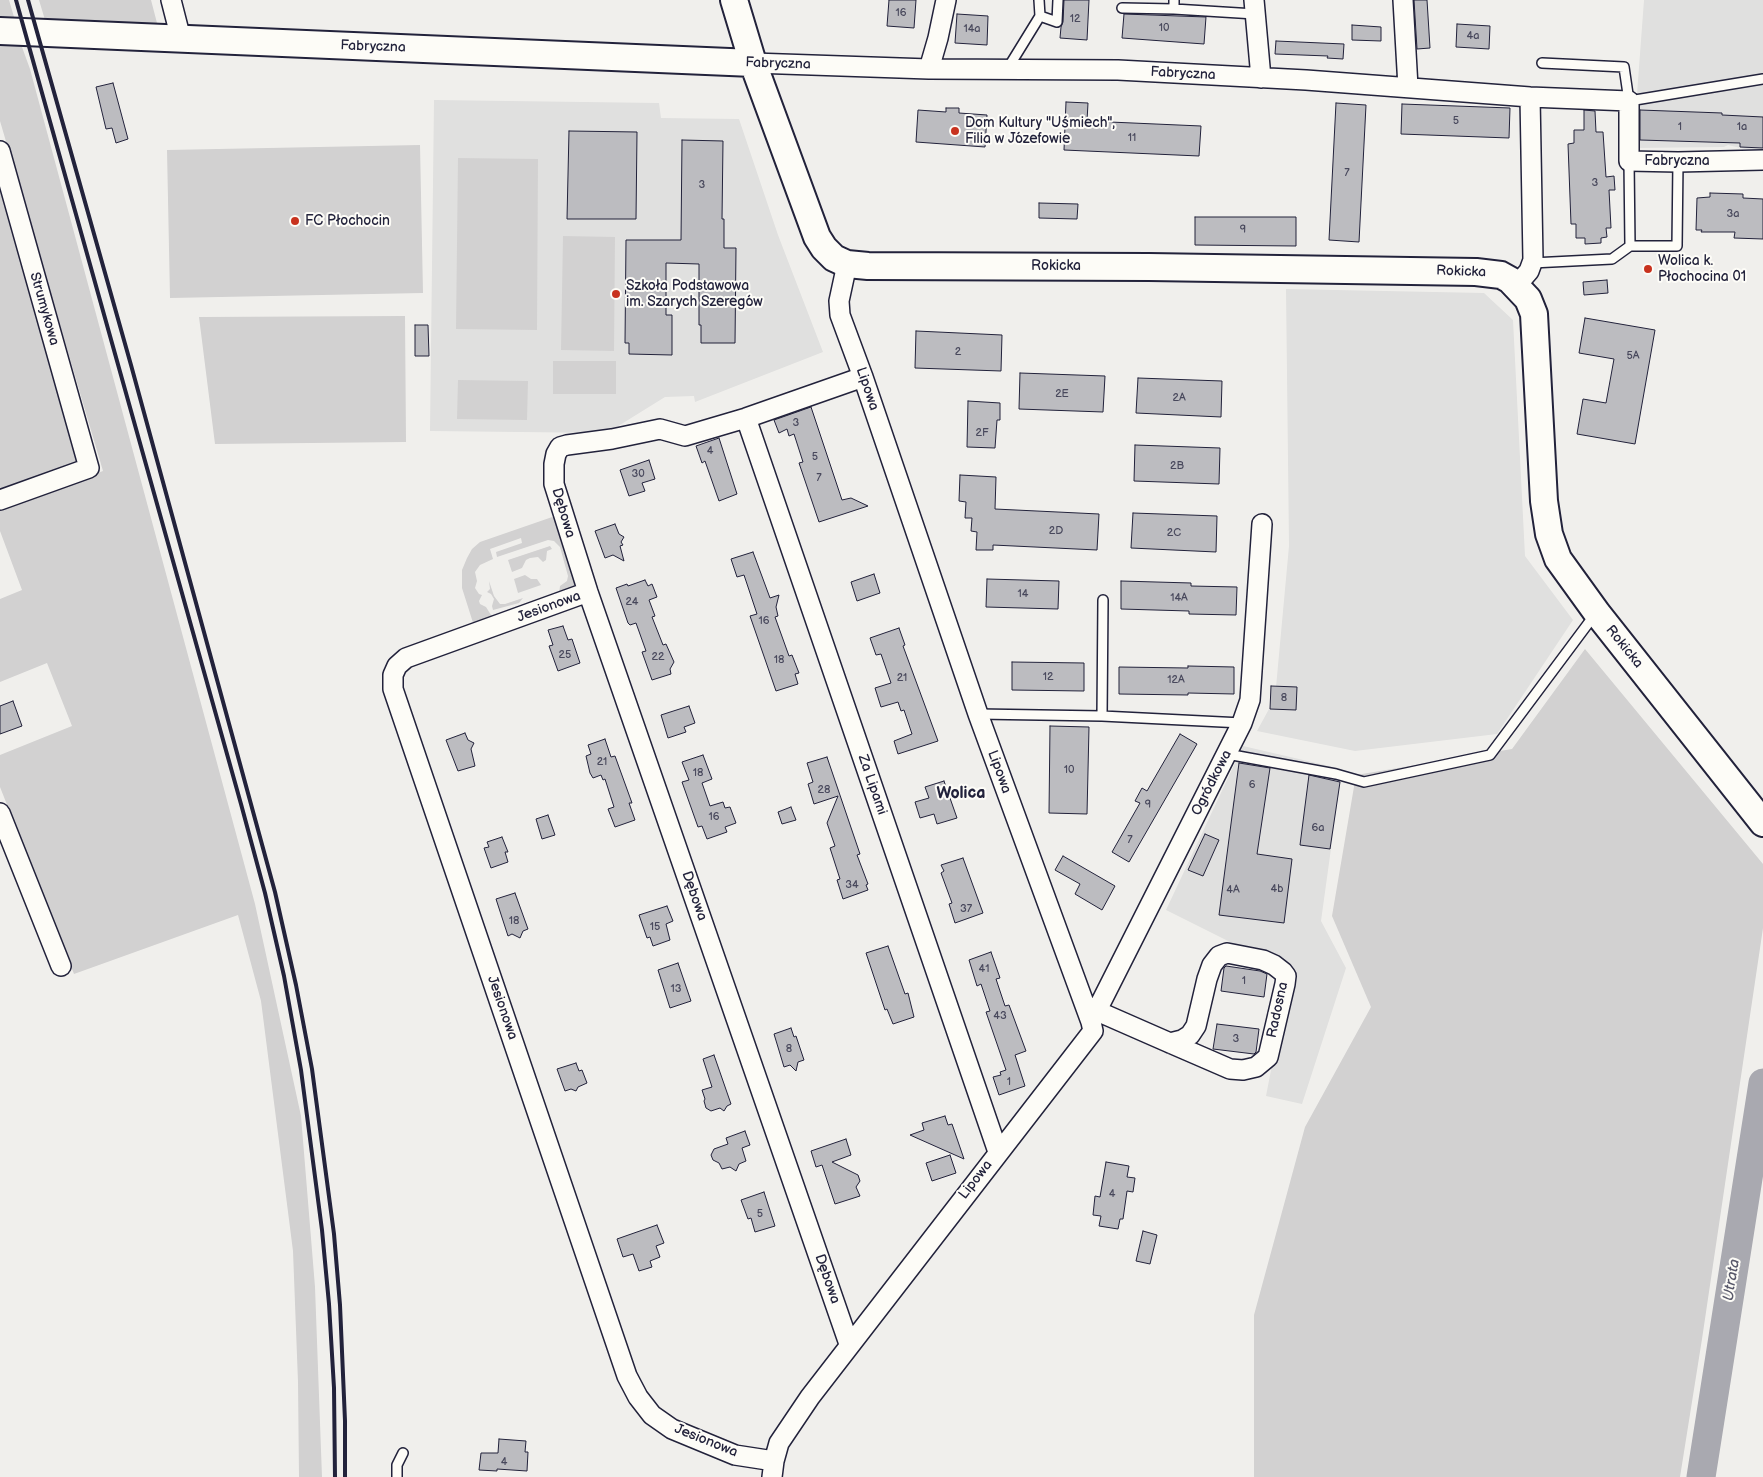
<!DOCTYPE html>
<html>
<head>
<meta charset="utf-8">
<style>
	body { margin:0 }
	canvas { display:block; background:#f0efec }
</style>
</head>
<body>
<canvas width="1763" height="1477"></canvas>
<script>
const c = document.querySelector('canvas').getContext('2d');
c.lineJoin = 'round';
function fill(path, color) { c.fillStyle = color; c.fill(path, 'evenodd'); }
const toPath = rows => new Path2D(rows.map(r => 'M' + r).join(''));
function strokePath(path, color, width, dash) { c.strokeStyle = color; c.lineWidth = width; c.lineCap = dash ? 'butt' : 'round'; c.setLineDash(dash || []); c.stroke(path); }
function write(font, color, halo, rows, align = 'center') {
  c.font = font + ' "Balsamiq Sans",sans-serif'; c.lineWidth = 4; c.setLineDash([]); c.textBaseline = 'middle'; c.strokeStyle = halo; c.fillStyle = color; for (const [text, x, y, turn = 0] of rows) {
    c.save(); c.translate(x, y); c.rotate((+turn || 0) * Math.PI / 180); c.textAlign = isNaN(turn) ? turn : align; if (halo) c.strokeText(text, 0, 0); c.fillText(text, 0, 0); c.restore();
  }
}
fill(toPath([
	[1644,0,1763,0,1763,151,1753,151,1728,145,1724,147,1633,148],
	[434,100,659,103,661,118,739,119,778,235,823,352,695,402,694,396,665,397,607,433,430,431],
	[1286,289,1484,293,1513,320,1525,556,1573,620,1497,734,1355,751,1257,731,1275,698,1289,546],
	[1243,746,1342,769,1321,921,1346,968,1302,1104,1266,1096,1290,972,1166,910]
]), '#e0e0df');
fill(toPath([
	[0,0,9,0,14,17,0,16],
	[39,0,151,0,157,23,45,20],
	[0,43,13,43,22,47,30,69,255,904,301,1116,315,1287,322,1477,299,1477,298,1382,293,1251,261,1001,238,915,74,974,0,787,0,755,72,726,47,663,0,682,0,599,22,590,0,531,0,509,103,471,0,121],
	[420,145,423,293,170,298,167,150],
	[458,158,538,159,537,330,456,329],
	[0,167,79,461,74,471,0,495],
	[563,236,615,237,614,351,561,350],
	[405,316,406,442,215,444,199,317],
	[553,361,616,361,616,394,553,394],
	[458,380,528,381,527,420,457,419],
	[558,515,577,581,573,591,559,594,560,586,567,581,568,576,560,547,554,541,548,540,497,557,496,552,522,543,521,538,490,549,493,559,480,565,475,572,477,581,475,588,479,594,482,595,479,601,480,604,486,607,491,615,495,616,475,629,462,588,462,570,467,558,472,549,480,542],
	[550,546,552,549,547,551,546,560,543,562,538,557,530,558,526,560,522,568,512,572,508,560],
	[525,575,531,579,537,579,541,585,518,593,514,579],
	[489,581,494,596,500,604,505,604,523,598,519,603,493,610,492,606,494,599,491,594,487,592,490,589],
	[1585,649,1763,864,1763,928,1702,1339,1680,1477,1254,1477,1254,1315,1305,1127,1371,1007,1332,916,1356,775,1512,749]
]), '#d2d1d1');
strokePath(toPath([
	[1701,1477,1763,1083]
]), '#a9a9b0', 29);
const building = toPath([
	[889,0,916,0,914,28,887,26,889,0],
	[1064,0,1089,0,1087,40,1060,38,1061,27,1063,22,1064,0],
	[1414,0,1427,0,1430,48,1417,49,1414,0],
	[957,14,988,16,987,45,955,43,957,14],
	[1124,14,1206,17,1204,44,1122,38,1124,14],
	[1457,24,1490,26,1489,49,1456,47,1457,24],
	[1352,25,1381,27,1381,41,1352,40,1352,25],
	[1276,41,1344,44,1343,59,1327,58,1328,56,1275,54,1276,41],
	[113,83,128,139,116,143,112,128,106,129,96,87,113,83],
	[1066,102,1088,103,1087,121,1201,126,1199,156,1064,150,1066,102],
	[1336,103,1366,105,1359,242,1329,240,1336,103],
	[1402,104,1510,108,1509,138,1401,134,1402,104],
	[946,108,959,108,959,113,987,115,985,147,916,142,918,110,946,112,946,108],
	[1584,110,1595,111,1596,132,1603,132,1606,177,1614,176,1615,190,1609,190,1611,228,1606,228,1607,237,1601,238,1601,243,1585,244,1585,238,1576,238,1576,224,1571,224,1568,144,1574,143,1574,130,1584,130,1584,110],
	[1640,110,1722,113,1722,115,1763,117,1763,148,1740,147,1740,143,1640,140,1640,110],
	[569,131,637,132,636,219,567,219,569,131],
	[682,140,723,141,722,219,724,219,724,248,736,248,735,343,701,343,701,325,699,325,699,264,666,263,666,315,672,315,672,355,629,354,629,343,625,343,626,240,681,240,682,140],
	[1710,193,1743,194,1743,198,1763,199,1763,239,1734,238,1735,232,1701,232,1702,230,1696,230,1697,198,1710,197,1710,193],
	[1039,203,1078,204,1077,219,1039,218,1039,203],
	[1195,217,1296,217,1296,246,1195,245,1195,217],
	[1607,280,1608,293,1584,295,1583,282,1607,280],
	[1585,318,1655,330,1635,444,1577,434,1583,399,1606,403,1614,359,1579,353,1585,318],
	[415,325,428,325,429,356,415,356,415,325],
	[916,331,1002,335,1001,371,915,368,916,331],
	[1020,373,1105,376,1103,412,1019,409,1020,373],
	[1138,378,1222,381,1221,417,1136,413,1138,378],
	[968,401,1000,403,1000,420,997,420,995,448,967,447,968,401],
	[811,407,842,500,851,498,868,506,819,522,799,463,803,462,794,434,789,436,787,429,779,433,774,420,811,407],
	[719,438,737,494,719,501,705,461,702,463,696,446,719,438],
	[1135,445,1220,448,1219,484,1134,481,1135,445],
	[649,460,655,479,642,483,645,491,629,496,620,470,649,460],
	[960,475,996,477,995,509,1099,514,1097,550,993,545,993,550,976,550,977,532,971,531,972,518,965,518,966,502,959,501,960,475],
	[1133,513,1217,516,1216,552,1131,548,1133,513],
	[615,524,619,534,624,537,621,542,623,545,620,546,624,561,613,555,605,558,595,531,615,524],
	[753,552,770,598,779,595,776,607,778,616,775,617,789,656,792,655,799,673,795,674,798,684,776,691,750,616,757,614,744,575,737,577,731,559,753,552],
	[874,574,880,593,857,601,851,582,874,574],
	[987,579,1059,581,1058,609,986,607,987,579],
	[645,580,648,586,652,584,657,597,649,600,655,616,652,617,663,645,666,644,674,662,670,669,671,674,652,680,642,652,646,651,636,623,630,625,628,623,616,588,627,584,628,586,645,580],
	[1121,581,1191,583,1191,586,1237,587,1236,615,1189,614,1189,611,1121,609,1121,581],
	[563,626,568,640,572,639,580,663,558,671,549,646,553,645,548,630,563,626],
	[899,628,905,645,903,646,938,741,898,754,894,741,912,734,904,710,901,711,898,702,881,707,875,688,891,683,881,654,876,655,870,638,899,628],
	[1012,662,1084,663,1084,691,1012,690,1012,662],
	[1188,666,1234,667,1234,694,1188,693,1188,695,1119,694,1119,667,1188,668,1188,666],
	[1271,686,1297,687,1296,710,1270,709,1271,686],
	[13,701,22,726,0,734,0,706,13,701],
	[689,706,695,723,684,727,686,732,668,738,661,715,689,706],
	[1050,726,1089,727,1087,814,1049,813,1050,726],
	[465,733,468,740,474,743,471,749,475,766,458,771,446,740,465,733],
	[1180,734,1197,744,1129,862,1112,852,1140,803,1135,801,1142,788,1147,791,1180,734],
	[605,739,611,757,615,756,632,803,629,803,635,820,615,827,608,809,614,807,605,779,603,780,601,775,593,778,590,773,586,756,591,754,588,745,605,739],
	[703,755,712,779,702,783,710,806,723,802,725,808,730,807,736,823,725,827,727,832,707,839,702,826,698,827,682,782,689,780,682,762,703,755],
	[827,757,860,854,857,855,868,884,866,885,868,890,843,899,837,880,840,879,830,848,835,846,827,823,838,796,814,804,808,784,813,782,807,763,827,757],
	[1239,763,1270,768,1257,854,1292,859,1284,923,1219,915,1239,763],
	[1309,775,1340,782,1330,849,1300,845,1309,775],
	[944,781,957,818,937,824,934,814,920,818,915,802,929,798,925,787,944,781],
	[791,807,796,820,782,824,778,812,791,807],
	[548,815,555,835,542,839,536,819,548,815],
	[1205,834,1219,840,1203,876,1188,870,1205,834],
	[502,837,508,852,505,852,508,862,491,868,484,848,489,847,487,842,502,837],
	[1063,856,1115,886,1102,910,1075,894,1080,884,1055,870,1063,856],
	[963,858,983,913,955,923,949,904,952,903,941,873,944,871,941,865,963,858],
	[515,893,528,929,523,931,520,938,512,934,508,936,496,899,515,893],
	[667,906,673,921,666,924,670,940,653,946,650,937,647,938,639,915,667,906],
	[888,946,905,994,908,993,914,1017,893,1024,887,1009,885,1010,866,953,888,946],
	[991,952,1000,978,996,979,1005,1006,1009,1005,1026,1051,1015,1055,1025,1086,999,1095,993,1077,1001,1075,1000,1072,1006,1070,986,1012,990,1011,981,984,977,986,969,960,991,952],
	[678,963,691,1001,670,1008,658,970,678,963],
	[1226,966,1260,971,1267,974,1264,997,1221,991,1224,968,1226,966],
	[1217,1024,1259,1029,1256,1052,1254,1054,1213,1049,1217,1024],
	[791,1028,794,1037,796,1036,804,1060,798,1062,796,1071,790,1065,784,1067,774,1034,791,1028],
	[714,1055,731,1104,727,1106,724,1111,720,1108,711,1111,706,1108,704,1101,705,1099,702,1090,712,1087,703,1059,714,1055],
	[576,1063,579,1071,582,1070,587,1083,578,1087,576,1091,571,1089,565,1091,557,1069,576,1063],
	[945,1116,948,1125,952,1124,964,1159,910,1135,924,1130,922,1123,945,1116],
	[745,1131,750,1145,742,1148,746,1161,739,1164,736,1171,730,1167,722,1169,719,1163,713,1160,711,1155,714,1149,728,1144,726,1138,745,1131],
	[846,1139,851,1155,832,1162,858,1175,860,1181,856,1187,860,1196,835,1204,822,1165,816,1167,811,1151,846,1139],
	[950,1155,956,1173,932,1181,926,1163,950,1155],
	[1106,1162,1129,1166,1127,1177,1135,1178,1133,1192,1127,1191,1123,1219,1120,1219,1118,1229,1099,1226,1101,1216,1093,1215,1095,1196,1100,1197,1106,1162],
	[764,1192,775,1226,755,1232,751,1218,748,1219,741,1200,764,1192],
	[657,1225,664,1243,656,1246,660,1257,650,1261,652,1267,639,1271,633,1254,623,1257,617,1239,657,1225],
	[1143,1231,1157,1235,1150,1264,1136,1261,1143,1231],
	[499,1439,526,1441,525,1452,528,1452,527,1471,497,1469,497,1471,479,1470,481,1453,498,1453,499,1439]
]);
fill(building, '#bcbcc0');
strokePath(building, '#22223b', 1);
const lane = toPath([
	[1174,0,1174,9,1255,14],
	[1122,8,1174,9],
	[1040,16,1057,22,1058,0],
	[1542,63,1624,67,1629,101,1763,79],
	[1008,68,1040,16,1039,0],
	[1629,161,1630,246],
	[1532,263,1612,259,1630,246,1677,246,1678,162],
	[978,714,1102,716,1242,723],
	[1102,716,1103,600],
	[1227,754,1336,774,1364,782,1490,755,1590,621,1596,615],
	[397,1477,397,1465,403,1453]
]);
const street = toPath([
	[171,0,181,39],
	[1254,0,1261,78],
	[1403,0,1408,87],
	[753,63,929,69,1118,70,1306,80,1530,97,1629,101,1629,161,1678,162,1763,160],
	[929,69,938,38,946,0],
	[0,151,89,468,0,500],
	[1516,286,1529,271,1533,260,1530,97],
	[746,418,998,1152],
	[588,592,406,658,397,666,393,675,393,689,627,1376,638,1397,652,1415,672,1429,735,1455,774,1461],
	[0,813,61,966],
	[1097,1011,1170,1043,1230,1069,1243,1070,1256,1067,1268,1057,1285,984,1286,976,1283,972,1274,965,1263,960,1227,953,1219,956,1212,965,1207,979,1196,1026,1190,1035,1182,1040,1170,1043],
	[1091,1022,1242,723,1250,700,1262,524],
	[849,1344,588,592,554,484,554,464,556,454,560,447,567,445,612,439,660,429,685,436,746,418,863,377],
	[772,1477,774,1461,779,1443,810,1397,1093,1031,1091,1022,978,714,863,377,840,315,839,301,847,264]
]);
const secondary = toPath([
	[734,0,753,63,817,237,824,248,834,258,847,264,868,266,1149,267,1476,272,1501,275,1510,280,1528,299,1534,314,1544,501,1549,534,1558,559,1597,613,1763,823],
	[0,31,753,63]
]);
strokePath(lane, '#22223b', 12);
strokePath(street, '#22223b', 22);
strokePath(secondary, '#22223b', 30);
strokePath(lane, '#fdfcf7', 9);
strokePath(street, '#fdfcf7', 19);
strokePath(secondary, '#fdfcf7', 26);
strokePath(toPath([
	[16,0,241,804,265,893,284,976,301,1070,322,1230,329,1304,334,1388,335,1477],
	[28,0,131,365,275,892,296,985,312,1069,334,1234,340,1305,345,1421,345,1477]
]), '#22223b', 4);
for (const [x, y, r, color] of [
	[955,131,5,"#c8321e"],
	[295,221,5,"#c8321e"],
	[1648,269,5,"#c8321e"],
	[616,294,5,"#c8321e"]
]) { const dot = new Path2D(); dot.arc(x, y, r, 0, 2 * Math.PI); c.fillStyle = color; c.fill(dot); strokePath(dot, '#fdfcf7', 2); }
write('11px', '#48485c', null, [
	["16",901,13],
	["12",1075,19],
	["10",1164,28],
	["14a",972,29],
	["4a",1473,36],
	["5",1456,121],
	["1",1680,127],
	["1a",1742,127],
	["11",1132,138],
	["7",1347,173],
	["3",1595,183],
	["3",702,185],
	["3a",1733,214],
	["9",1243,230],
	["2",958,352],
	["5A",1633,356],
	["2E",1062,394],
	["2A",1179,398],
	["3",796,423],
	["2F",982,433],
	["4",710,451],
	["5",815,457],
	["2B",1177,466],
	["30",638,474],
	["7",819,478],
	["2D",1056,531],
	["2C",1174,533],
	["14",1023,594],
	["14A",1179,598],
	["24",632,602],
	["16",764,621],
	["25",565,655],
	["22",658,657],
	["18",779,660],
	["12",1048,677],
	["21",902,678],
	["12A",1176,680],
	["8",1284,698],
	["21",602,762],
	["10",1069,770],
	["18",698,773],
	["6",1252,785],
	["28",824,790],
	["9",1148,805],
	["16",714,817],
	["6a",1318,828],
	["7",1130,840],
	["34",852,885],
	["4b",1277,889],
	["4A",1233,890],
	["37",966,909],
	["18",514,921],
	["15",655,927],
	["41",984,969],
	["1",1244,981],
	["13",676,989],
	["43",1000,1016],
	["3",1236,1039],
	["8",789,1049],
	["1",1009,1082],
	["4",1112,1194],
	["5",760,1214],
	["4",504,1462]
]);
write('14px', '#22223b', '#fdfcf7', [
	["Fabryczna",373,47,2],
	["Fabryczna",778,64,2],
	["Fabryczna",1183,74,3],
	["Fabryczna",1677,161],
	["Rokicka",1056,266],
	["Rokicka",1461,272,2],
	["Strumykowa",44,309,74],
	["Lipowa",867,389,71],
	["Dębowa",563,513,73],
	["Jesionowa",549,607,-20],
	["Rokicka",1624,647,51],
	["Lipowa",999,772,70],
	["Ogródkowa",1212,783,-63],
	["Za Lipami",872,785,71],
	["Dębowa",694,896,71],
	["Jesionowa",502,1008,71],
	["Radosna",1278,1010,-78],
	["Lipowa",976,1180,-52],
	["Dębowa",827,1279,71],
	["Jesionowa",706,1441,22]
]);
write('14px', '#22223b', '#fdfcf7', [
	["Dom Kultury \"Uśmiech\",",965,123],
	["Filia w Józefowie",965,139],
	["FC Płochocin",305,221],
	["Wolica k.",1658,261],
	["Płochocina 01",1658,277],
	["Szkoła Podstawowa",626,286],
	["im. Szarych Szeregów",626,302]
], 'left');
write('italic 15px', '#58586a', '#fdfcf7', [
	["Utrata",1732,1280,-81]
]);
write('bold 16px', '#22223b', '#fdfcf7', [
	["Wolica",961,794]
]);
</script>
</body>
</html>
